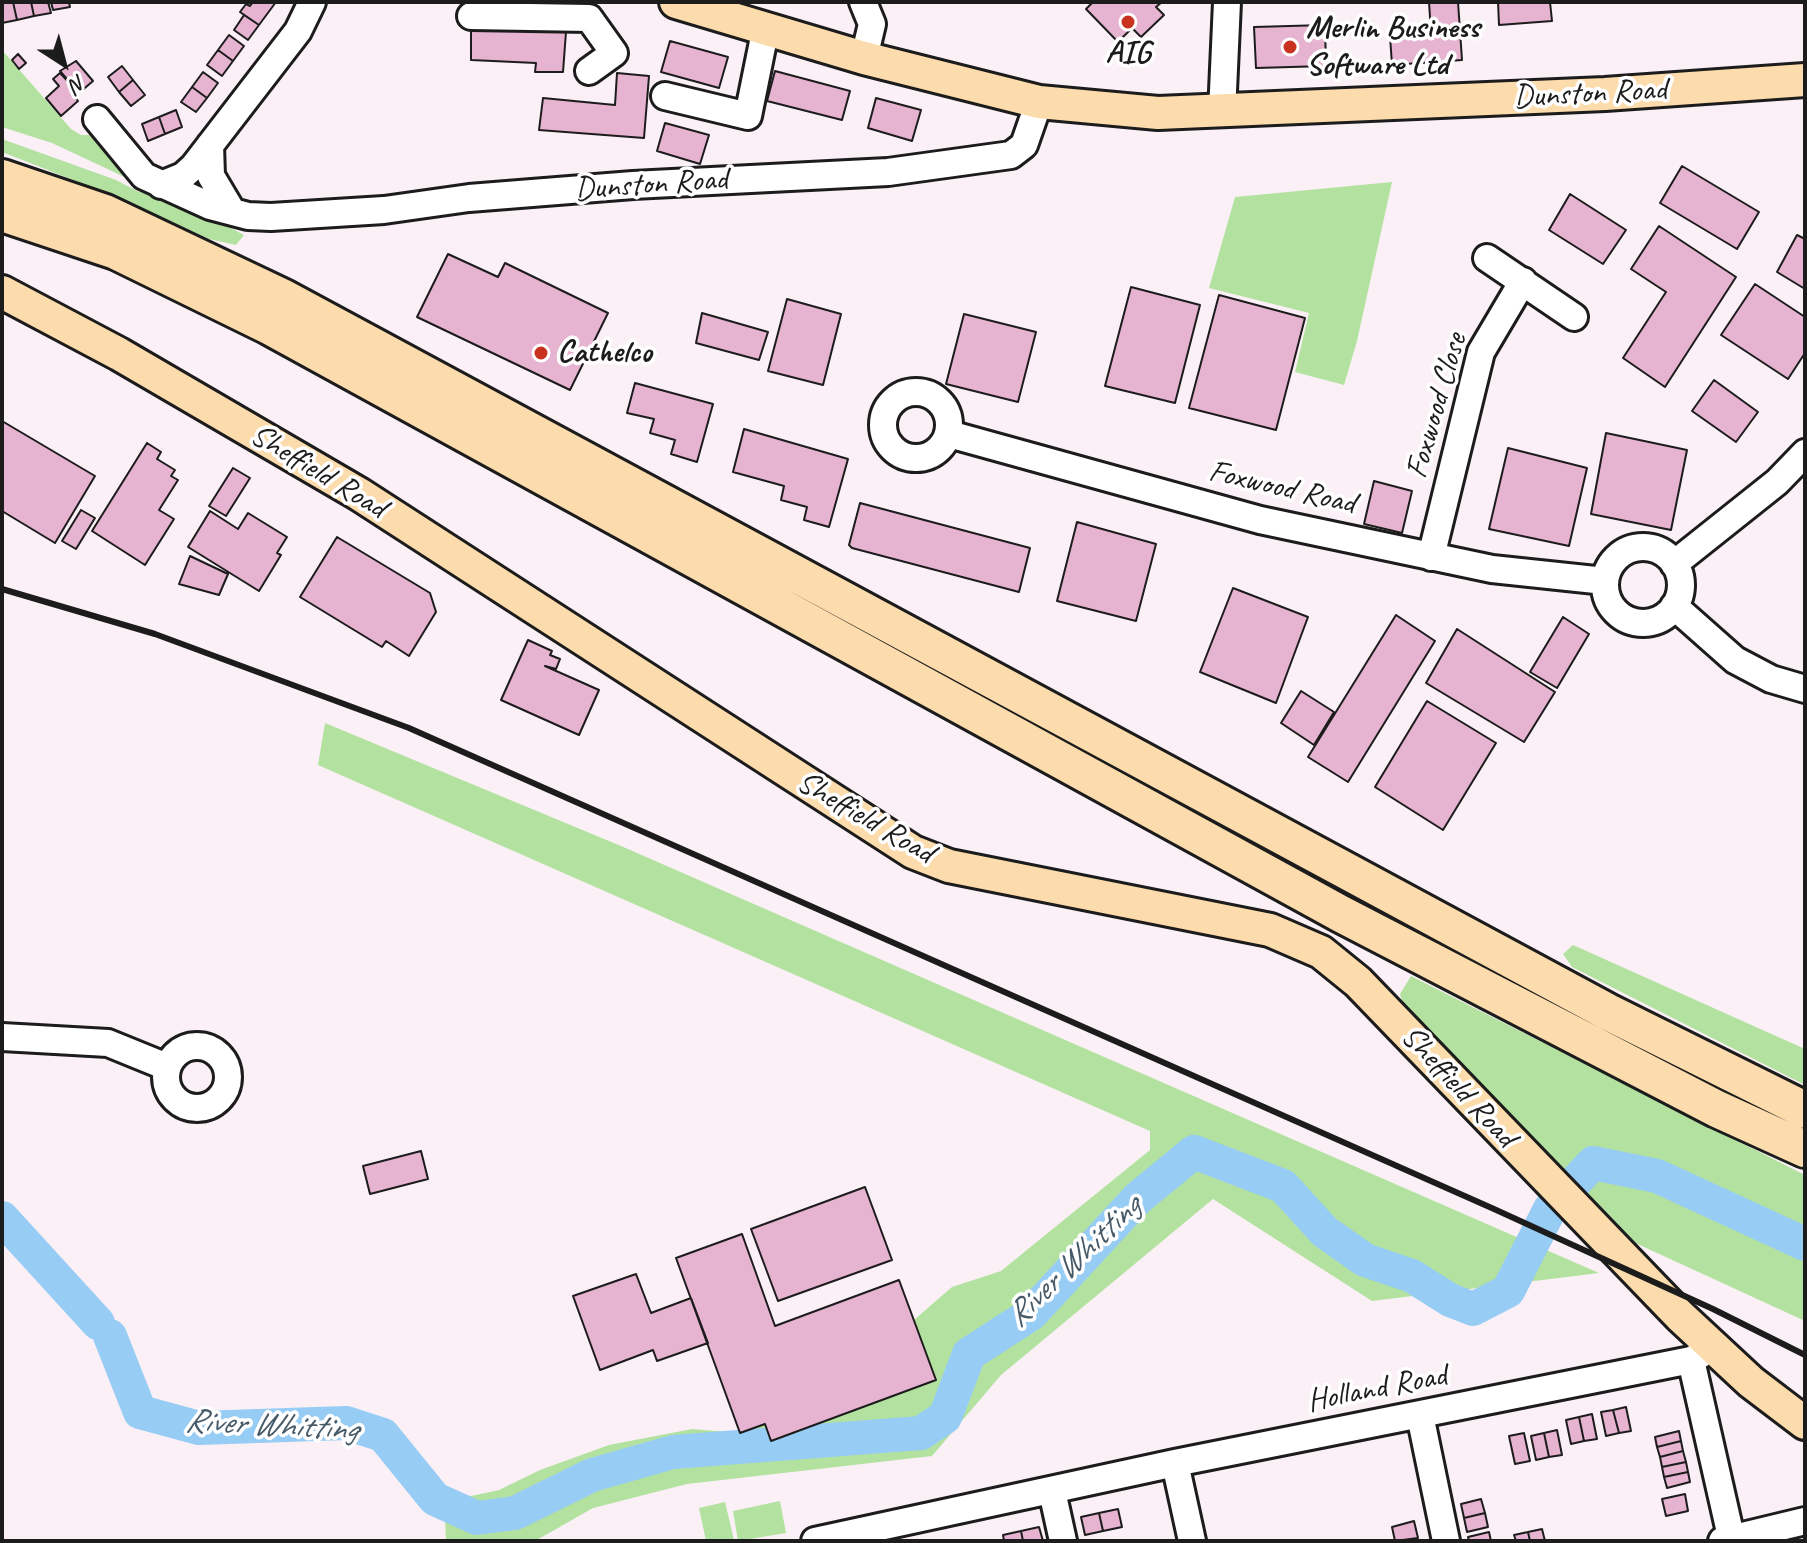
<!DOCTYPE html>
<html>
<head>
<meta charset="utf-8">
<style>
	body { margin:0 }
	#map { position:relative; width:1807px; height:1543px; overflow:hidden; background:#faf0f6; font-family:Caveat,sans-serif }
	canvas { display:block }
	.frame { position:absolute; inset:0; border:4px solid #1c1c1c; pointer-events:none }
	.north { position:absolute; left:24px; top:24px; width:80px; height:80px; -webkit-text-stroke:6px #fff; paint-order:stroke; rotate:144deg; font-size:22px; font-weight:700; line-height:32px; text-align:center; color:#1c1c1c }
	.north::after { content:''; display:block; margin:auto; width:28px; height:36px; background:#1c1c1c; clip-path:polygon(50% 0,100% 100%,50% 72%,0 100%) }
</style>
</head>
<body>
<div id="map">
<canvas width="1807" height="1543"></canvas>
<div class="frame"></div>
<div class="north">N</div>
</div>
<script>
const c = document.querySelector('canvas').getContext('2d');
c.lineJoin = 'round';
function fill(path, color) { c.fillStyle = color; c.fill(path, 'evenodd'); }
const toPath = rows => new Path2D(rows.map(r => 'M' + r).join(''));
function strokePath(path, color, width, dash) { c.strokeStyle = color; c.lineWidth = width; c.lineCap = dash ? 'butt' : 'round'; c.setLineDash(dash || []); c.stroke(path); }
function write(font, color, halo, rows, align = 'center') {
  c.font = font + ' Caveat,sans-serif'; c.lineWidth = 7; c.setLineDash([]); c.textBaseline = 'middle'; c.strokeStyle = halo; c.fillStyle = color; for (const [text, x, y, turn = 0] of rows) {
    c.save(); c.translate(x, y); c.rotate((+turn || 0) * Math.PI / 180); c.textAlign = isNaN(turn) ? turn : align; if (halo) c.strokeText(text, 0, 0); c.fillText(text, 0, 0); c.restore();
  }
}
fill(toPath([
	[2,50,71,129,81,135,96,135,133,181,52,143,2,127],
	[2,139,116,180,139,192,166,193,244,235,236,245,209,239,124,200,2,152],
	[1392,182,1357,341,1344,385,1295,372,1309,313,1209,288,1235,197],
	[325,723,621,846,1599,1273,1372,1301,1213,1199,1001,1375,932,1456,687,1484,593,1508,535,1541,446,1541,445,1519,471,1496,499,1490,540,1470,609,1445,692,1429,740,1433,765,1424,771,1441,935,1381,914,1320,952,1287,1001,1271,1150,1150,1150,1131,318,765],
	[1573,945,1805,1049,1805,1085,1572,967,1563,954],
	[1411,976,1805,1175,1805,1321,1631,1241,1402,1002,1400,994],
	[780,1501,786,1533,738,1541,733,1511],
	[725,1502,734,1540,706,1541,699,1508]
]), '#b3e2a0');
strokePath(toPath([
	[2,1218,98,1323],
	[110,1336,140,1412,199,1428,346,1423,383,1435,435,1499,477,1518,515,1513,592,1475,673,1452,921,1433,945,1417,969,1354,1031,1314,1138,1198,1194,1152,1283,1186,1325,1232,1365,1260,1412,1276,1450,1300,1473,1309,1508,1291,1550,1209,1593,1163,1657,1176,1805,1244]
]), '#97ccf5', 34);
const building = toPath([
	[2,2,13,2,17,20,2,23,2,2],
	[13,2,31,2,34,16,17,20,13,2],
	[31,2,48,2,51,13,34,16,31,2],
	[51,2,69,2,70,7,53,10,51,2],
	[253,2,276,2,259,25,240,12,246,4,250,6,253,2],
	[1093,2,1162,2,1156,7,1164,15,1141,37,1132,28,1118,42,1086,9,1093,2],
	[1429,2,1458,2,1462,60,1392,65,1390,36,1431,33,1429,2],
	[1498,2,1550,2,1552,21,1499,25,1498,2],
	[244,15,259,25,248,40,234,30,244,15],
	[1325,25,1326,66,1256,68,1254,27,1325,25],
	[471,30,566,32,563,72,535,72,536,63,471,60,471,30],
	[229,35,244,46,233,61,218,50,229,35],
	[670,41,728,57,719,88,661,72,670,41],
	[218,50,233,61,222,76,207,65,218,50],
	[18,54,26,63,19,69,12,60,18,54],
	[76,61,93,81,79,93,60,71,76,61],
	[122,66,133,80,119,92,108,77,122,66],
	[775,71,850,91,842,120,767,101,775,71],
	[203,72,218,83,207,98,192,87,203,72],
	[60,73,79,93,75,97,78,101,61,116,46,98,59,86,53,79,60,73],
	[617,73,649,76,644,138,539,130,543,98,615,105,617,73],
	[133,80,145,95,131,106,119,92,133,80],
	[192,87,207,98,196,112,181,102,192,87],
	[876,98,921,110,912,141,868,128,876,98],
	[176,110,182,127,165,134,159,117,176,110],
	[159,117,165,134,148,141,142,124,159,117],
	[665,123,709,135,700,164,657,151,665,123],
	[1682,166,1759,212,1737,249,1660,203,1682,166],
	[1570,194,1626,230,1603,264,1549,230,1570,194],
	[1659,226,1736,277,1665,387,1623,358,1666,292,1631,269,1659,226],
	[1797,235,1805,239,1805,289,1777,272,1797,235],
	[448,254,498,277,505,263,608,313,570,390,417,317,448,254],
	[1755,284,1805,317,1805,353,1788,379,1721,335,1755,284],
	[1131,287,1200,305,1175,403,1105,386,1131,287],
	[1219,295,1305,318,1276,430,1189,408,1219,295],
	[787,299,841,314,823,385,768,371,787,299],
	[702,313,768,332,759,360,696,343,702,313],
	[964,314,1036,332,1018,402,946,384,964,314],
	[1714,380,1758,412,1736,442,1692,411,1714,380],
	[635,383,713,404,697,462,671,454,675,440,650,433,654,419,627,413,635,383],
	[2,421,95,476,55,543,2,511,2,421],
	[744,429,848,459,829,527,804,520,807,507,781,500,784,486,733,472,744,429],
	[1606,433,1687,450,1671,530,1591,514,1606,433],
	[147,443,161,452,157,459,175,470,171,476,178,480,159,510,174,519,145,565,92,531,147,443],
	[1508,448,1587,468,1569,546,1489,529,1508,448],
	[233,468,250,478,226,516,209,506,233,468],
	[1374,481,1412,491,1402,533,1364,524,1374,481],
	[860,503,1030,548,1019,592,852,548,849,545,860,503],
	[81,510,95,518,76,549,62,541,81,510],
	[210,511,238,529,248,513,287,537,277,553,281,555,259,591,188,547,210,511],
	[1077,522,1156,544,1136,621,1057,601,1077,522],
	[337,537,430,593,436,612,409,656,386,641,382,647,300,597,337,537],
	[190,556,228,574,219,595,179,584,190,556],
	[1233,588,1308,617,1276,703,1200,672,1233,588],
	[1396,615,1435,641,1348,782,1308,757,1396,615],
	[1563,617,1589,634,1557,688,1530,672,1563,617],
	[1457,629,1555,692,1524,742,1426,683,1457,629],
	[528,640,552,651,550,655,560,659,556,669,545,666,599,690,579,735,501,700,528,640],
	[1301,691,1334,712,1314,745,1281,723,1301,691],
	[1427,701,1496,743,1443,830,1375,787,1427,701],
	[421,1151,428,1179,370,1194,363,1166,421,1151],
	[865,1187,892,1260,778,1301,751,1229,865,1187],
	[742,1234,775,1326,899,1280,936,1380,771,1441,765,1424,740,1433,676,1258,742,1234],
	[636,1274,651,1313,691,1298,708,1343,657,1361,653,1350,600,1370,573,1296,636,1274],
	[1626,1407,1631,1431,1619,1433,1613,1410,1626,1407],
	[1613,1410,1619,1433,1606,1436,1601,1412,1613,1410],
	[1592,1414,1597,1439,1584,1441,1579,1417,1592,1414],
	[1579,1417,1584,1441,1571,1444,1566,1420,1579,1417],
	[1557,1430,1562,1455,1549,1457,1544,1433,1557,1430],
	[1679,1431,1681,1441,1657,1447,1655,1437,1679,1431],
	[1524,1433,1530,1461,1515,1464,1509,1436,1524,1433],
	[1544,1433,1549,1457,1536,1460,1531,1436,1544,1433],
	[1681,1441,1683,1451,1660,1457,1657,1447,1681,1441],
	[1683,1451,1686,1462,1662,1467,1660,1457,1683,1451],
	[1686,1462,1688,1472,1664,1477,1662,1467,1686,1462],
	[1688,1472,1690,1482,1667,1488,1664,1477,1688,1472],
	[1685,1494,1688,1511,1666,1516,1662,1499,1685,1494],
	[1481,1499,1485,1513,1464,1518,1461,1504,1481,1499],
	[1118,1509,1122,1527,1103,1531,1099,1513,1118,1509],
	[1099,1513,1103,1531,1085,1535,1081,1517,1099,1513],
	[1485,1513,1488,1527,1467,1532,1464,1518,1485,1513],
	[1414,1521,1418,1538,1395,1541,1392,1527,1414,1521],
	[1039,1527,1043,1541,1023,1541,1021,1531,1039,1527],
	[1542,1529,1545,1541,1530,1541,1528,1532,1542,1529],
	[1021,1531,1023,1541,1004,1541,1003,1535,1021,1531],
	[1489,1532,1491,1541,1469,1541,1468,1537,1489,1532],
	[1528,1532,1530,1541,1516,1541,1514,1535,1528,1532]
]);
fill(building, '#e6b3d1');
strokePath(building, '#1c1c1c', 2);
const minor = toPath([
	[863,2,872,24,864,58],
	[471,16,589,18,614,53,589,71],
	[665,96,748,116,766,27],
	[1222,113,1227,2],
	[97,119,144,176,210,206,248,216,271,217,384,210,469,198,633,185,888,172,1011,155,1024,145,1039,102],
	[210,145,211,176,230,208],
	[161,185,183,176,194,166,298,31,312,2],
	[1487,258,1574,317],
	'883 425a33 33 0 1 1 66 0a33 33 0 1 1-66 0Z',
	[949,434,1260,520,1492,569,1605,581],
	'1605 585a38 38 0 1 1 76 0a38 38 0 1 1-76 0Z',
	[1431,557,1481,352,1523,281],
	[1674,564,1777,482,1805,453],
	[1674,606,1735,660,1771,679,1805,689],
	[2,1037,108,1043,167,1067],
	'166 1077a31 31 0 1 1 62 0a31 31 0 1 1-62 0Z',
	[1691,1360,1732,1541],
	[1420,1415,1446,1541],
	[1175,1463,1192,1541],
	[1052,1491,1063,1541],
	[815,1541,1175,1463,1691,1360,1700,1355,1710,1343],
	[1722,1541,1805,1521]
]);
const major = toPath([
	[676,2,864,58,1039,102,1158,113,1605,94,1805,80],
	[2,292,119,354,359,494,913,852,949,866,1270,930,1321,952,1358,982,1680,1316,1751,1382,1805,1423]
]);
const highway = toPath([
	[2,178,105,213,284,298,1608,1012,1805,1110],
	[2,213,116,251,269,326,1341,914,1717,1109,1805,1149]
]);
strokePath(minor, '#1c1c1c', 32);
strokePath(major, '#1c1c1c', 38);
strokePath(highway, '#1c1c1c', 42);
strokePath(minor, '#fff', 26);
strokePath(major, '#fcdcac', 32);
strokePath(highway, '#fcdcac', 36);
strokePath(toPath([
	[2,589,155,634,409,728,1494,1209,1713,1309,1805,1355]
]), '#1c1c1c', 6);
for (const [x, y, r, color] of [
	[1128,22,8,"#c8321e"],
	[1290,47,8,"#c8321e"],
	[541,353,8,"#c8321e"]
]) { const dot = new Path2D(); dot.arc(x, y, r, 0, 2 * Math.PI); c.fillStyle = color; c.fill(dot); strokePath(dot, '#fff', 3); }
write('bold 32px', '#1c1c1c', '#fff', [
	["Merlin Business",1306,29],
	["Software Ltd",1306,66],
	["AIG",1128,54,"center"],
	["Cathelco",557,353]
], 'left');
write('32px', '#1c1c1c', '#fff', [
	["Dunston Road",1590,94,-3],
	["Dunston Road",651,185,-4],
	["Foxwood Close",1437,406,-74],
	["Sheffield Road",318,472,31],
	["Foxwood Road",1282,488,13],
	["Sheffield Road",865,818,30],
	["Sheffield Road",1458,1087,47],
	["Holland Road",1377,1389,-11]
]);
write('italic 34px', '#475a68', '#fff', [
	["River Whitting",1074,1262,-44],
	["River Whitting",271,1426,3]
]);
</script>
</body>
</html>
